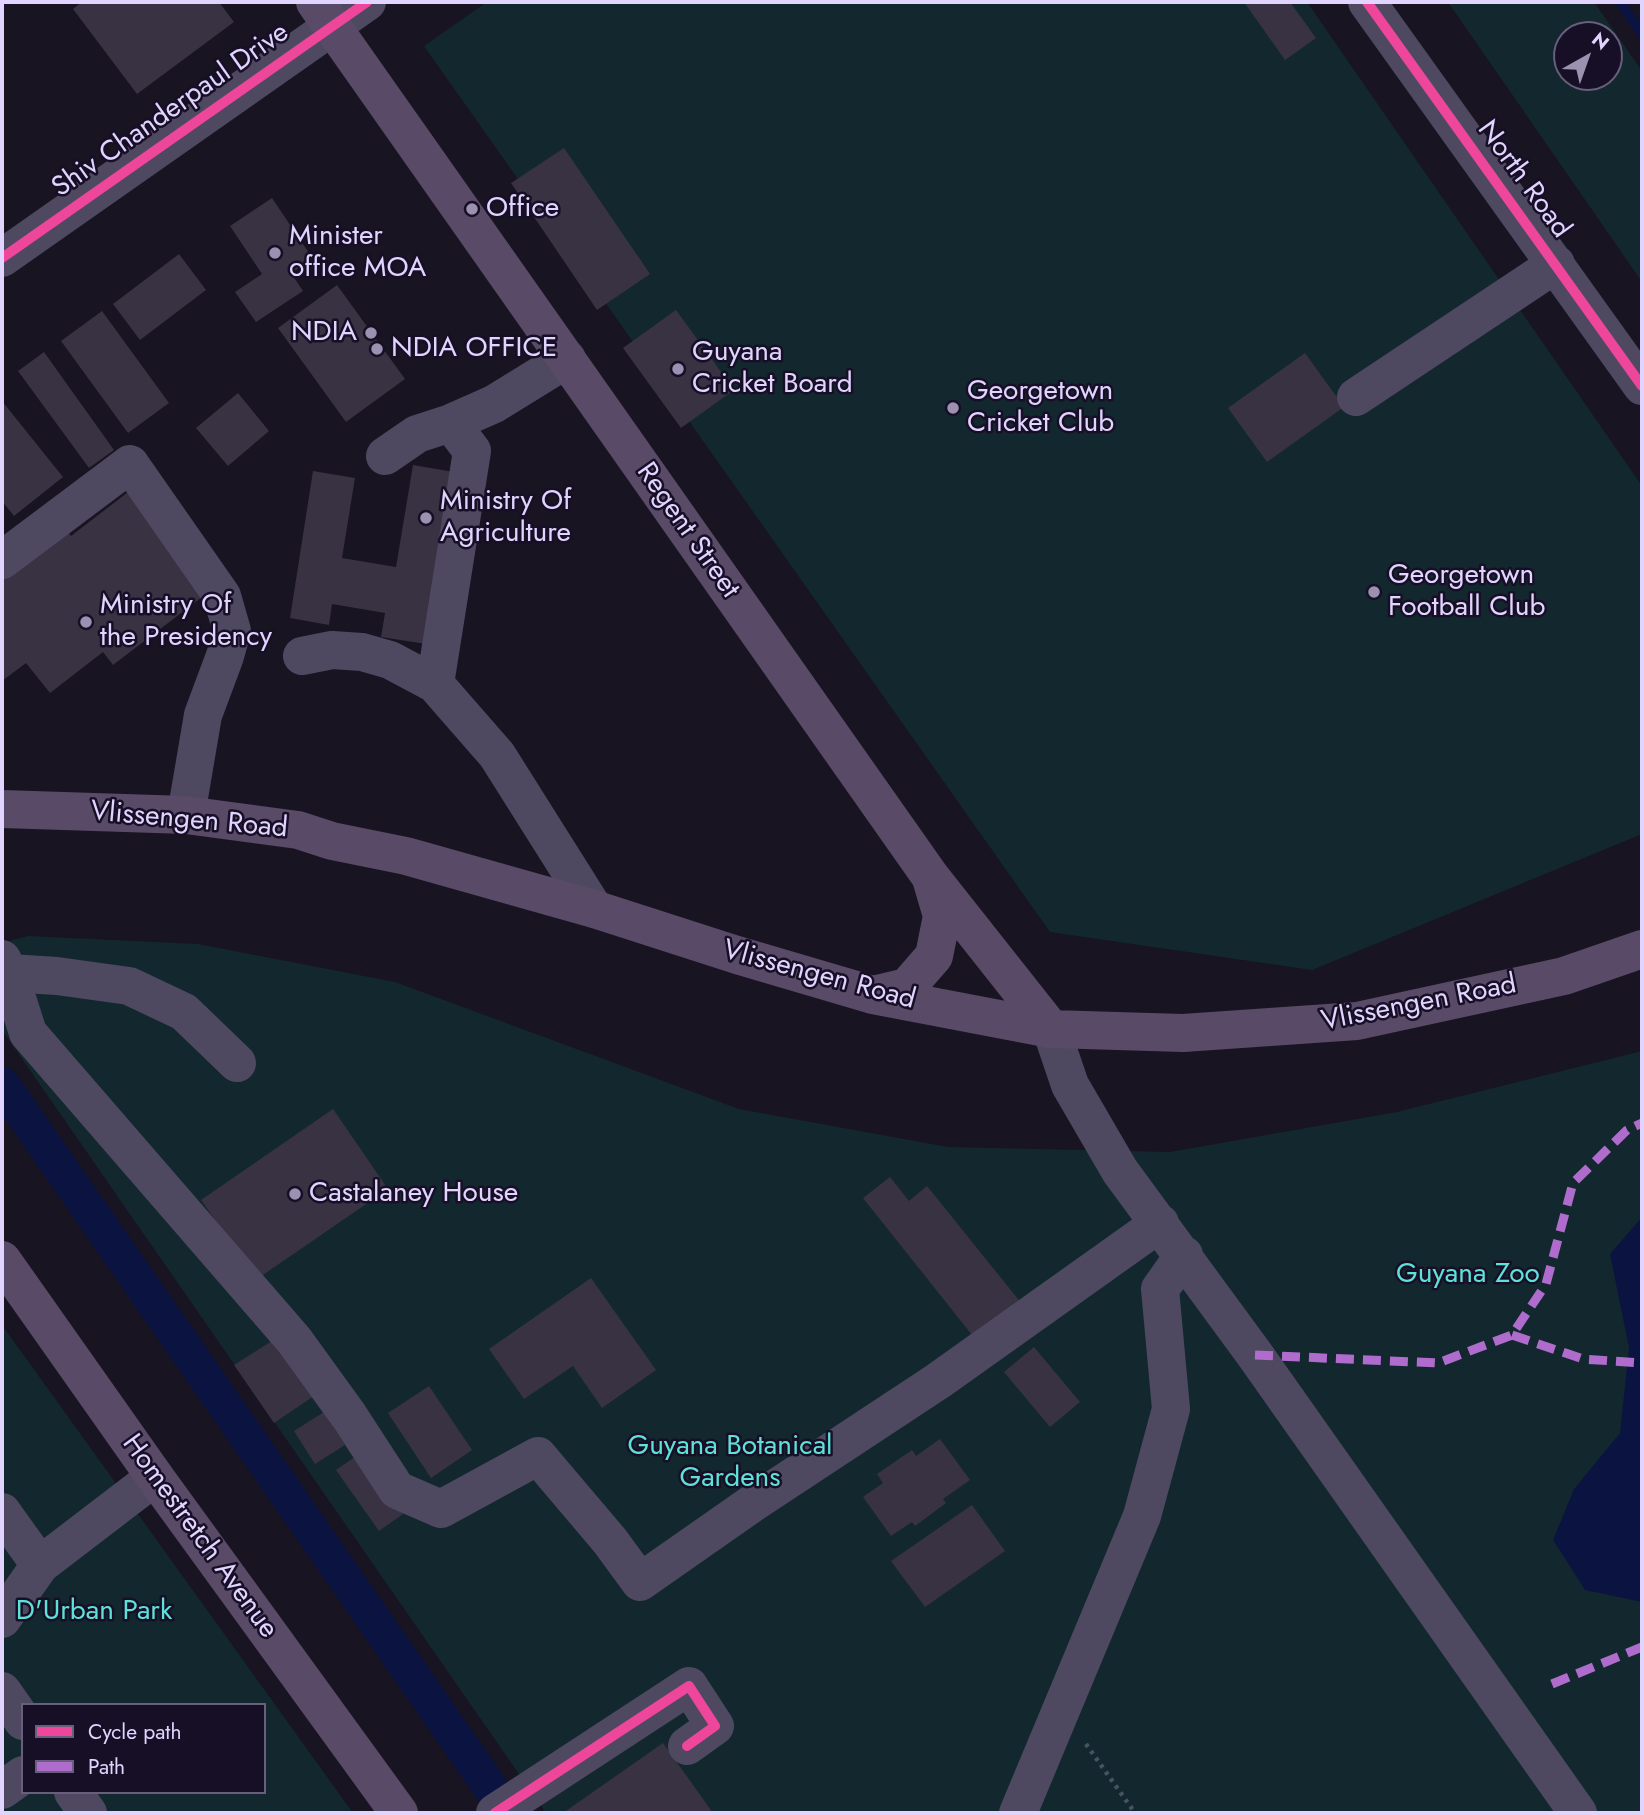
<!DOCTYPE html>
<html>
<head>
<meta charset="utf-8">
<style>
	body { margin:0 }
	#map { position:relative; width:1644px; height:1815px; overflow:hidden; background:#181421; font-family:Jost,sans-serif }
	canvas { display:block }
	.frame { position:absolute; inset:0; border:4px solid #e1d4ff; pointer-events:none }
	.legend { position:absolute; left:21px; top:1703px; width:245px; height:91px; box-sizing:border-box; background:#170f26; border:2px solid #685e7d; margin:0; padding:9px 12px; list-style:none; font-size:21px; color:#e1d4ff }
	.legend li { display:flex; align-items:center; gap:14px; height:35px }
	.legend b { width:35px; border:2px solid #685e7d }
	.north { position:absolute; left:1553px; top:21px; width:70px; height:70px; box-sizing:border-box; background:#170f26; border:2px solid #685e7d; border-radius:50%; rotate:40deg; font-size:19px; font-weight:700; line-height:28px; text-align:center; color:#e1d4ff }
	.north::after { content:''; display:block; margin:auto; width:24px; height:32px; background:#9b91b1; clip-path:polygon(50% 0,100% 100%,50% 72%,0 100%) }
</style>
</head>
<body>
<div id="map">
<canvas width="1644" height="1815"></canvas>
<div class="frame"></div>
<ul class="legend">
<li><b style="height:9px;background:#ed469a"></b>Cycle path</li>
<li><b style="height:9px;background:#b06ccc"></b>Path</li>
</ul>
<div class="north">N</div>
</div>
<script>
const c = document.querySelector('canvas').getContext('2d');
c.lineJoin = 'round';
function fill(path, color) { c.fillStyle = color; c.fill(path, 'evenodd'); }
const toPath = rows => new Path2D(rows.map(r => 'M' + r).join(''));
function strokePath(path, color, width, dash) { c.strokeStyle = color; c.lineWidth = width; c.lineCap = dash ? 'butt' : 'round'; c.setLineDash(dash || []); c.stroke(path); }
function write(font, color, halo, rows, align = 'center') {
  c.font = font + ' Jost,sans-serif'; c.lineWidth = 5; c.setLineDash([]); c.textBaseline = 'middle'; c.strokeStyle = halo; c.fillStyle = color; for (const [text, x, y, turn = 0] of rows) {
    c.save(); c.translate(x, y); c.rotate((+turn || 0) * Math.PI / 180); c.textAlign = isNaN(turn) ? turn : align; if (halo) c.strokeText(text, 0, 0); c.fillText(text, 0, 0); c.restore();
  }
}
fill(toPath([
	[487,2,1307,2,1642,486,1642,834,1312,970,1050,932,424,46],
	[1448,2,1594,2,1642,71,1642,282],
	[1567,35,1609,35,1609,77,1567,77],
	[28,936,198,944,395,982,739,1109,948,1147,1170,1152,1397,1112,1642,1051,1642,1813,546,1813,2,1030,2,943],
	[2,1325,353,1813,2,1813],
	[23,1705,264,1705,264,1792,23,1792]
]), '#13282e');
fill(toPath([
	[1642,1217,1642,1602,1585,1590,1553,1540,1574,1489,1620,1433,1629,1348,1610,1254]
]), '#0b1441');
strokePath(toPath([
	[1620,2,1642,34]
]), '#0b1441', 10);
strokePath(toPath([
	[2,1084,508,1813]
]), '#0b1441', 35);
fill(toPath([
	[82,2,219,2,234,22,137,94,73,9],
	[1244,2,1290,2,1316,38,1285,60],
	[564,148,650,274,597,310,511,183],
	[272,198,313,259,291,273,303,291,256,322,235,292,262,274,230,226],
	[179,254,206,290,140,340,113,304],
	[337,285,405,379,346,422,278,328],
	[676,310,734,390,681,428,623,348],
	[102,311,169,403,128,433,61,341],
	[44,352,114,450,89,468,18,371],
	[1305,353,1344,407,1267,462,1228,408],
	[238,393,269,431,228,466,196,428],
	[2,401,63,477,14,516,2,501],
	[413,465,454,472,426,644,381,637,385,613,332,604,329,625,290,618,313,471,355,478,342,558,396,567],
	[132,489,210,591,113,665,103,652,50,693,26,663,2,681,2,574,64,527,71,536],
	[333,1109,388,1189,257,1279,201,1200],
	[890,1177,909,1201,927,1186,1022,1304,976,1340,863,1198],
	[591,1278,656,1370,602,1408,573,1366,524,1399,489,1349],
	[275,1339,314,1396,274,1423,234,1365],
	[1034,1347,1080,1402,1050,1427,1004,1372],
	[429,1386,472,1450,431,1478,388,1413],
	[324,1412,345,1445,315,1464,294,1431],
	[940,1439,970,1480,943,1499,946,1503,915,1526,912,1522,891,1536,863,1497,883,1483,877,1474,912,1450,916,1456],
	[359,1454,403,1514,379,1531,336,1470],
	[972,1505,1005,1551,925,1607,891,1561],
	[663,1743,713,1813,563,1813]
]), '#383243');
strokePath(toPath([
	[1086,1744,1135,1813]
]), '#495262', 4.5, [3.5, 5]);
strokePath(toPath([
	[1367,2,1642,386],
	[2,258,367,2],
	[1356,397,1556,264],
	[385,456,417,434,451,423,494,404,567,359],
	[2,560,130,464,222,596,232,631,225,656,203,715,186,815],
	[302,656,332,650,362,652,390,660,435,684,497,755,594,909],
	[435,684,472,451,451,423],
	[2,959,9,973,28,1033,294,1340,349,1416,397,1490,441,1509,538,1456,610,1541,640,1582,753,1503,938,1381,1160,1223],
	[9,973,57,976,129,986,184,1012,237,1063],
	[1051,1029,1070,1085,1120,1171,1255,1355,1578,1813],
	[2,1512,40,1565],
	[2,1619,40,1565,155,1477],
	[2,1691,23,1721],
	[2,1790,23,1775],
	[73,1792,88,1813],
	[495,1813,689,1686,715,1726,687,1746],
	[1018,1813,1142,1516,1171,1409,1160,1289,1184,1255]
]), '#4e4961', 38);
strokePath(toPath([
	[315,2,930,876,1051,1029],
	[2,809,186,815,298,830,332,841,406,856,594,909,737,955,873,995,1051,1029,1183,1033,1357,1021,1564,976,1642,949],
	[873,995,907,987,934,956,942,916,932,882],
	[2,1260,155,1477,399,1813]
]), '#594a67', 38);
strokePath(toPath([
	[1512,1335,1583,1359,1642,1363],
	[1255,1355,1438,1363,1512,1335,1546,1284,1573,1183,1627,1130,1642,1123],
	[1552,1684,1642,1647]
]), '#b06ccc', 9, [18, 9]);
strokePath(toPath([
	[1367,2,1642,386],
	[2,258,367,2],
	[495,1813,689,1686,715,1726,687,1746]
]), '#ed469a', 10);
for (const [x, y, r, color] of [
	[472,209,7,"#9b91b1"],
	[275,253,7,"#9b91b1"],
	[371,333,7,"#9b91b1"],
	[377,349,7,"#9b91b1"],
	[678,369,7,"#9b91b1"],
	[953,408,7,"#9b91b1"],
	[426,518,7,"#9b91b1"],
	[1374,592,7,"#9b91b1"],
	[86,622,7,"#9b91b1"],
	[295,1194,7,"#9b91b1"]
]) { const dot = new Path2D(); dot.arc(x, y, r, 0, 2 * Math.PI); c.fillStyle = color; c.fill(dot); strokePath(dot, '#170f26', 2.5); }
write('28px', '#e1d4ff', '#170f26', [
	["Shiv Chanderpaul Drive",171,111,-35],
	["North Road",1523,180,54],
	["Regent Street",687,531,55],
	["Vlissengen Road",189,821,5],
	["Vlissengen Road",819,976,15],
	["Vlissengen Road",1419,1004,-11],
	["Homestretch Avenue",199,1537,54]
]);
write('28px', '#e1d4ff', '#170f26', [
	["Office",486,209],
	["Minister",289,237],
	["office MOA",289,269],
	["NDIA",357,333,"right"],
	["NDIA OFFICE",391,349],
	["Guyana",692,353],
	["Cricket Board",692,385],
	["Georgetown",967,392],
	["Cricket Club",967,424],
	["Ministry Of",440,502],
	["Agriculture",440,534],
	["Georgetown",1388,576],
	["Football Club",1388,608],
	["Ministry Of",100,606],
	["the Presidency",100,638],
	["Castalaney House",309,1194]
], 'left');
write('28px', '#5ee1d9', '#170f26', [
	["Guyana Zoo",1468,1275],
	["Guyana Botanical",730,1447],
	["Gardens",730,1479],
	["D'Urban Park",94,1612]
]);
</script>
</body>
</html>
